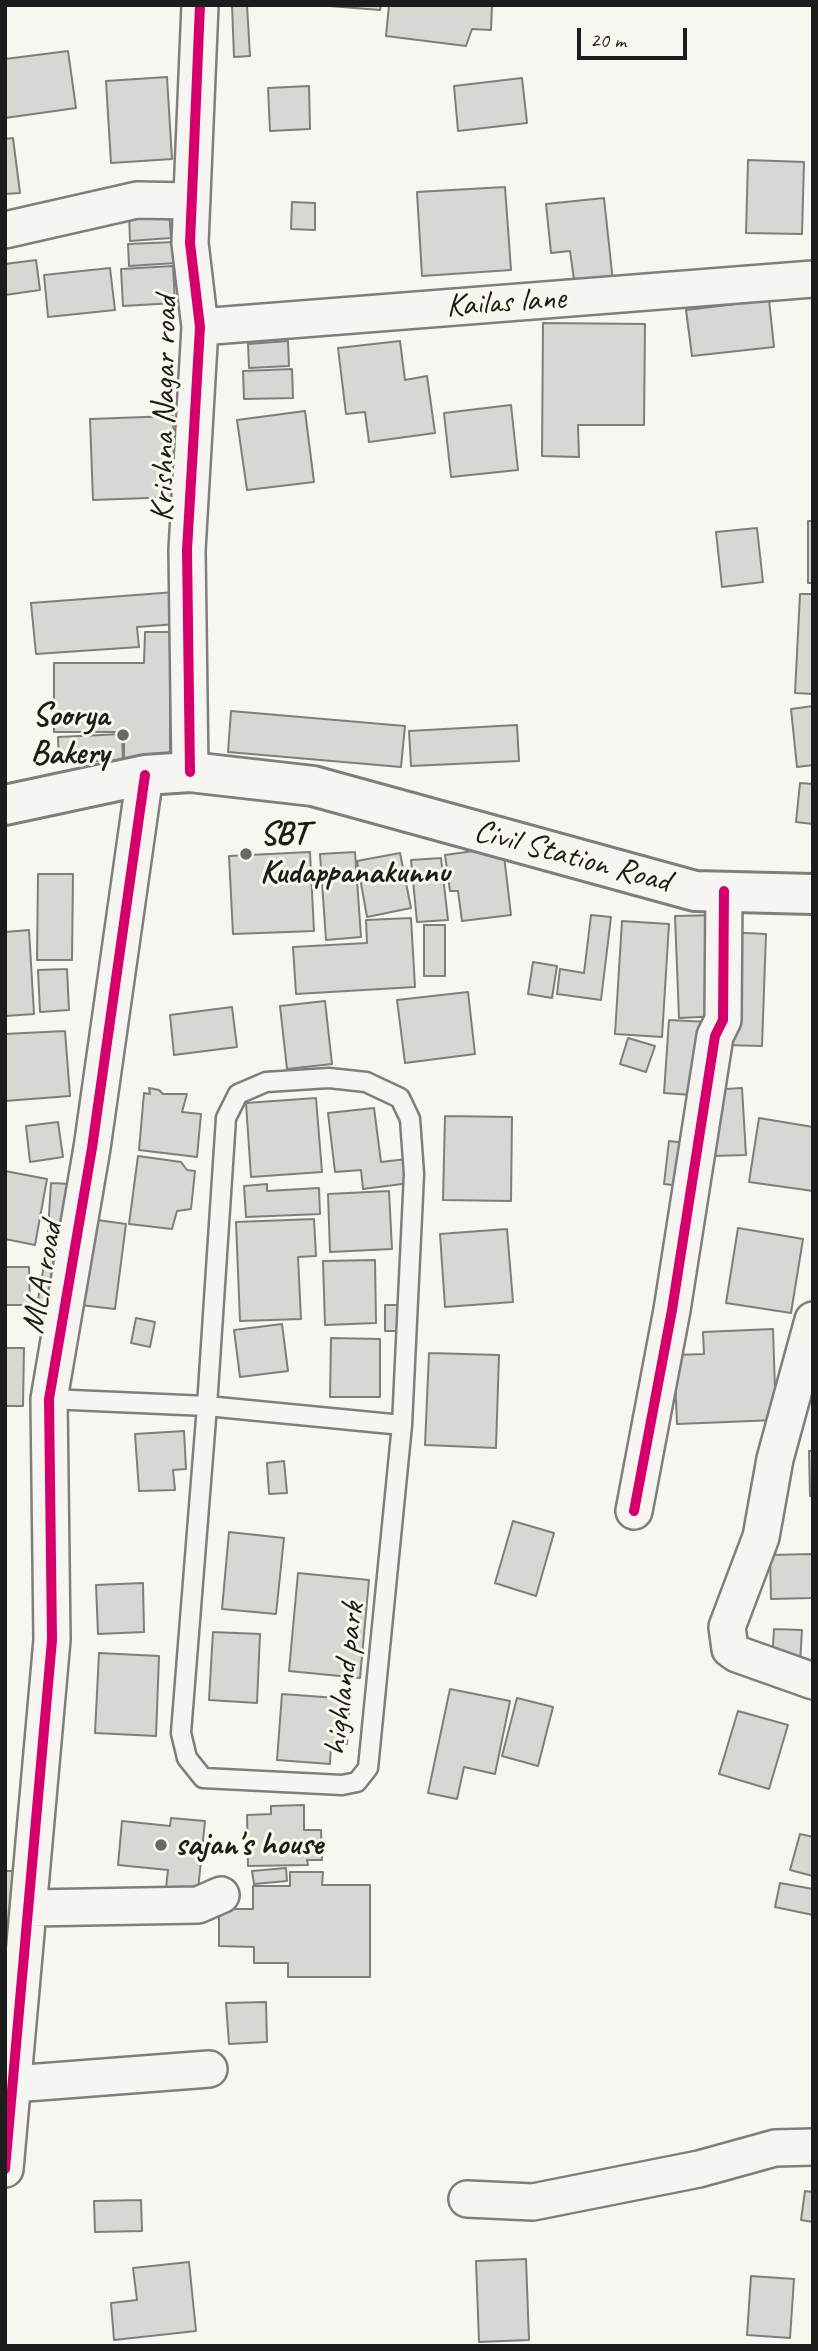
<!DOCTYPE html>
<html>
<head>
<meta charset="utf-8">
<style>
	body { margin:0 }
	#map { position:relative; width:818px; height:2351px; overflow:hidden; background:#f8f6f0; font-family:Caveat,sans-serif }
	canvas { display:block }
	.frame { position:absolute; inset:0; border:7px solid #1c1c1c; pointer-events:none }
	.scale { position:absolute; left:577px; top:28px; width:110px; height:32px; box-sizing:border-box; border:4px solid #1c1c1c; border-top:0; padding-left:9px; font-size:21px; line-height:24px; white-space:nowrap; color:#1c1c1c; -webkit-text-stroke:5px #fbf7ec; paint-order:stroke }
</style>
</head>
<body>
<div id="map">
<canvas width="818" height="2351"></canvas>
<div class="frame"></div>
<div class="scale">20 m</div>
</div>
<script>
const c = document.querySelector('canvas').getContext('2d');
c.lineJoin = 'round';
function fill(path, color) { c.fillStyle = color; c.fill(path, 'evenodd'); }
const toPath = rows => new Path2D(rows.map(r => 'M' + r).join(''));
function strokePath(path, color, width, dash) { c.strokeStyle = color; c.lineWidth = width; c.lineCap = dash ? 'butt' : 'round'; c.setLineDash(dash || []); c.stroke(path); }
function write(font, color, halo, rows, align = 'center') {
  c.font = font + ' Caveat,sans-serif'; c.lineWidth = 6; c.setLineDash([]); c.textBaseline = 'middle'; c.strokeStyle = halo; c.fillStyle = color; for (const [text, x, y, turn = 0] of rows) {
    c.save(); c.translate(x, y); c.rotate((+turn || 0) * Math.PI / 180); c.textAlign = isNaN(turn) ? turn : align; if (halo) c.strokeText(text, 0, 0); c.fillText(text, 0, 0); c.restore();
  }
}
const building = toPath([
	[232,5,247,5,250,56,234,57,232,5],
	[317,5,381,5,380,10,317,5],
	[389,5,492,5,491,30,472,29,466,46,386,36,389,5],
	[68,51,76,108,5,118,5,59,68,51],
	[167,77,172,159,111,163,106,81,167,77],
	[522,78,527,123,458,131,454,86,522,78],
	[309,86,310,129,270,131,268,88,309,86],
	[13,138,20,193,5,194,5,139,13,138],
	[748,160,804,162,802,234,746,233,748,160],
	[505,187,511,270,422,276,417,192,505,187],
	[604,198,613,282,575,287,570,251,551,253,546,204,604,198],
	[292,202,315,203,315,230,291,229,292,202],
	[169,210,171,238,130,241,129,213,169,210],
	[174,242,176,263,129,266,128,244,174,242],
	[36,260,40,290,5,295,5,264,36,260],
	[173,266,175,303,123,306,121,269,173,266],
	[110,268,115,310,48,317,44,275,110,268],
	[769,300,774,347,692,356,686,310,769,300],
	[543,323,645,324,644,425,578,425,579,457,542,456,543,323],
	[288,341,289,366,249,368,248,344,288,341],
	[400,341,405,380,427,376,435,433,369,442,365,412,346,414,338,348,400,341],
	[292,369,293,398,244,399,243,371,292,369],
	[511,405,518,470,451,477,444,413,511,405],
	[305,411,314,482,247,490,237,420,305,411],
	[173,416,176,497,93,500,90,419,173,416],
	[808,521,813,521,813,583,808,583,808,521],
	[757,528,763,582,722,587,716,532,757,528],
	[175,592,177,624,137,627,139,647,36,654,31,603,175,592],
	[800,594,813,594,813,694,795,693,800,594],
	[145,632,170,632,170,763,124,763,124,732,54,732,54,663,144,663,145,632],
	[813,706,813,765,797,767,791,709,813,706],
	[231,711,405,726,401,767,228,752,231,711],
	[517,725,519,761,411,766,409,731,517,725],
	[122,734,123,760,59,763,58,737,122,734],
	[800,783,813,784,813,824,796,822,800,783],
	[503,847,511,915,462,921,458,891,450,891,445,855,503,847],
	[310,852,314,931,233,934,229,856,310,852],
	[355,852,361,937,326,940,320,854,355,852],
	[400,853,411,908,367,917,357,861,400,853],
	[441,858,448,920,417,922,411,860,441,858],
	[38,874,73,874,72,960,37,960,38,874],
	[591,915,611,917,601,1000,557,994,560,969,584,973,591,915],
	[719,915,722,1016,679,1018,675,916,719,915],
	[411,918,415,987,296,994,293,947,367,943,366,920,411,918],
	[622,921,669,924,662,1037,615,1034,622,921],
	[424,925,445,925,445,976,424,976,424,925],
	[29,930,34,1014,5,1016,5,932,29,930],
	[727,932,766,934,762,1046,723,1045,727,932],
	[533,962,557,966,552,998,528,994,533,962],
	[67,969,69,1010,40,1012,38,970,67,969],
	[468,992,475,1054,405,1063,397,1000,468,992],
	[325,1001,332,1064,287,1069,280,1006,325,1001],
	[232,1007,237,1047,174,1055,170,1015,232,1007],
	[669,1020,710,1022,706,1096,664,1093,669,1020],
	[65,1031,70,1096,5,1101,5,1034,65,1031],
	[628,1038,655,1046,646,1072,620,1064,628,1038],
	[149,1088,159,1090,163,1094,187,1094,182,1112,201,1114,197,1157,139,1150,144,1093,150,1094,149,1088],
	[742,1088,746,1155,712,1156,708,1090,742,1088],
	[316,1098,322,1172,251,1177,246,1103,316,1098],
	[374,1108,381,1162,407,1159,410,1183,363,1189,361,1170,335,1172,328,1113,374,1108],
	[445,1116,512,1117,511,1201,443,1200,445,1116],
	[759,1118,813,1127,813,1191,749,1182,759,1118],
	[58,1122,63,1157,30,1162,26,1126,58,1122],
	[669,1141,694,1144,688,1187,664,1184,669,1141],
	[138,1156,181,1162,187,1170,195,1171,191,1209,177,1211,172,1229,129,1224,138,1156],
	[5,1171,47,1179,35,1245,5,1239,5,1171],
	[51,1183,71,1184,67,1232,48,1231,51,1183],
	[267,1184,267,1191,319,1188,320,1214,246,1217,244,1186,267,1184],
	[389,1191,392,1249,330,1252,328,1194,389,1191],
	[90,1219,126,1224,115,1309,80,1305,90,1219],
	[314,1219,316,1256,298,1257,301,1319,240,1321,236,1222,314,1219],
	[738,1228,803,1239,791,1313,726,1303,738,1228],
	[507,1229,513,1302,445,1307,440,1234,507,1229],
	[46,1254,67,1257,58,1316,36,1311,46,1254],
	[375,1260,376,1323,325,1325,323,1261,375,1260],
	[5,1267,29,1267,30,1305,5,1305,5,1267],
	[385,1305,404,1305,404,1331,385,1331,385,1305],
	[136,1318,155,1322,150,1347,131,1343,136,1318],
	[282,1324,288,1371,240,1377,234,1330,282,1324],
	[773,1329,776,1420,677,1424,674,1355,704,1354,703,1332,773,1329],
	[331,1338,380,1339,380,1397,330,1397,331,1338],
	[5,1348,24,1348,23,1406,5,1406,5,1348],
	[429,1353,499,1355,496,1448,425,1445,429,1353],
	[184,1431,186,1469,173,1470,175,1490,139,1491,135,1434,184,1431],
	[809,1451,813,1451,813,1496,810,1496,809,1451],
	[284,1461,287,1493,269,1494,267,1463,284,1461],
	[513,1521,554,1533,536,1596,495,1583,513,1521],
	[229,1532,284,1538,276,1614,222,1609,229,1532],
	[812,1554,812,1598,771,1599,770,1555,812,1554],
	[298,1573,369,1580,360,1678,289,1671,298,1573],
	[143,1583,144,1632,98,1634,96,1585,143,1583],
	[774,1629,802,1630,800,1663,772,1661,774,1629],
	[213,1632,260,1634,257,1703,209,1700,213,1632],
	[99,1653,159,1656,156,1736,95,1733,99,1653],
	[450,1689,510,1701,495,1774,464,1767,457,1799,428,1793,450,1689],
	[282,1694,350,1699,347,1744,331,1743,330,1764,277,1760,282,1694],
	[517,1698,553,1707,538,1766,502,1756,517,1698],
	[738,1711,788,1725,769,1789,719,1774,738,1711],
	[304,1805,304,1830,321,1830,322,1860,307,1860,308,1865,248,1866,247,1815,271,1814,271,1806,304,1805],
	[171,1818,205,1821,197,1900,165,1897,168,1870,118,1865,122,1821,170,1826,171,1818],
	[800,1834,813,1837,813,1876,790,1870,800,1834],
	[286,1868,287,1881,254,1884,252,1871,286,1868],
	[5,1871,17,1871,21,1935,5,1936,5,1871],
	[290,1872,323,1872,322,1885,370,1885,370,1977,288,1977,288,1963,254,1963,254,1947,219,1946,219,1909,253,1909,253,1886,290,1886,290,1872],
	[780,1883,813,1889,813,1915,775,1907,780,1883],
	[266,2002,267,2042,229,2044,226,2003,266,2002],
	[805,2191,813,2192,813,2222,801,2220,805,2191],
	[141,2200,142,2231,95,2232,94,2201,141,2200],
	[526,2259,529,2340,479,2342,476,2261,526,2259],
	[189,2262,196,2331,114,2340,111,2303,137,2300,133,2268,189,2262],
	[751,2276,794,2279,790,2338,747,2335,751,2276]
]);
fill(building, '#d9d7d3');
strokePath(building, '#7f7e7b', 2);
const lane = toPath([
	[49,1399,207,1406,402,1425,414,1174,410,1119,400,1098,366,1082,329,1078,266,1082,238,1094,226,1118,207,1406,181,1733,187,1758,203,1778,342,1785,357,1782,368,1768,402,1425]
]);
const street = toPath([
	[5,230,137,200,192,201],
	[200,327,813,279],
	[190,772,187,550,200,327,190,243,200,5],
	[813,1320,775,1459,761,1537,727,1627,730,1649,737,1654,813,1681],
	[634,1511,672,1310,715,1036,723,1020,724,891],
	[30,1908,198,1905,221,1895],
	[13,2084,209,2069],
	[5,2169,52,1640,49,1399,92,1148,145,775],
	[467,2199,533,2202,699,2169,775,2148,813,2147]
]);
const secondary = toPath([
	[5,805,145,775,190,772,313,786,695,891,813,894]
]);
strokePath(lane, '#7f7e7b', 23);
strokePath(street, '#7f7e7b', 40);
strokePath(secondary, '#7f7e7b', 44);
strokePath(lane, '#f6f5f1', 18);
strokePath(street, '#f6f5f1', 35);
strokePath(secondary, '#f6f5f1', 38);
strokePath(toPath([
	[190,772,187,550,200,327,190,243,200,5],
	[634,1511,672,1310,715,1036,723,1020,724,891],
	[5,2169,52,1640,49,1399,92,1148,145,775]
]), '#d6006c', 10);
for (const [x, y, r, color] of [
	[123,735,7,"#696866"],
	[246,854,7,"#696866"],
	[161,1845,7,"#696866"]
]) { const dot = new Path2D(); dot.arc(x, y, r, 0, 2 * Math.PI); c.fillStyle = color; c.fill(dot); strokePath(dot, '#fbf7ec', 2.5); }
write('33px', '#1c1c1c', '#fbf7ec', [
	["Kailas lane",506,303,-4],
	["Krishna Nagar road",165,409,-89],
	["Civil Station Road",572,857,15],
	["MLA road",43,1278,-80],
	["highland park",345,1679,-83]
]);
write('bold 33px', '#1c1c1c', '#fbf7ec', [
	["Soorya",109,716,"right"],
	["Bakery",109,754,"right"],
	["SBT",260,835],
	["Kudappanakunnu",260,873],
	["sajan's house",175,1845]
], 'left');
</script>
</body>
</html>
